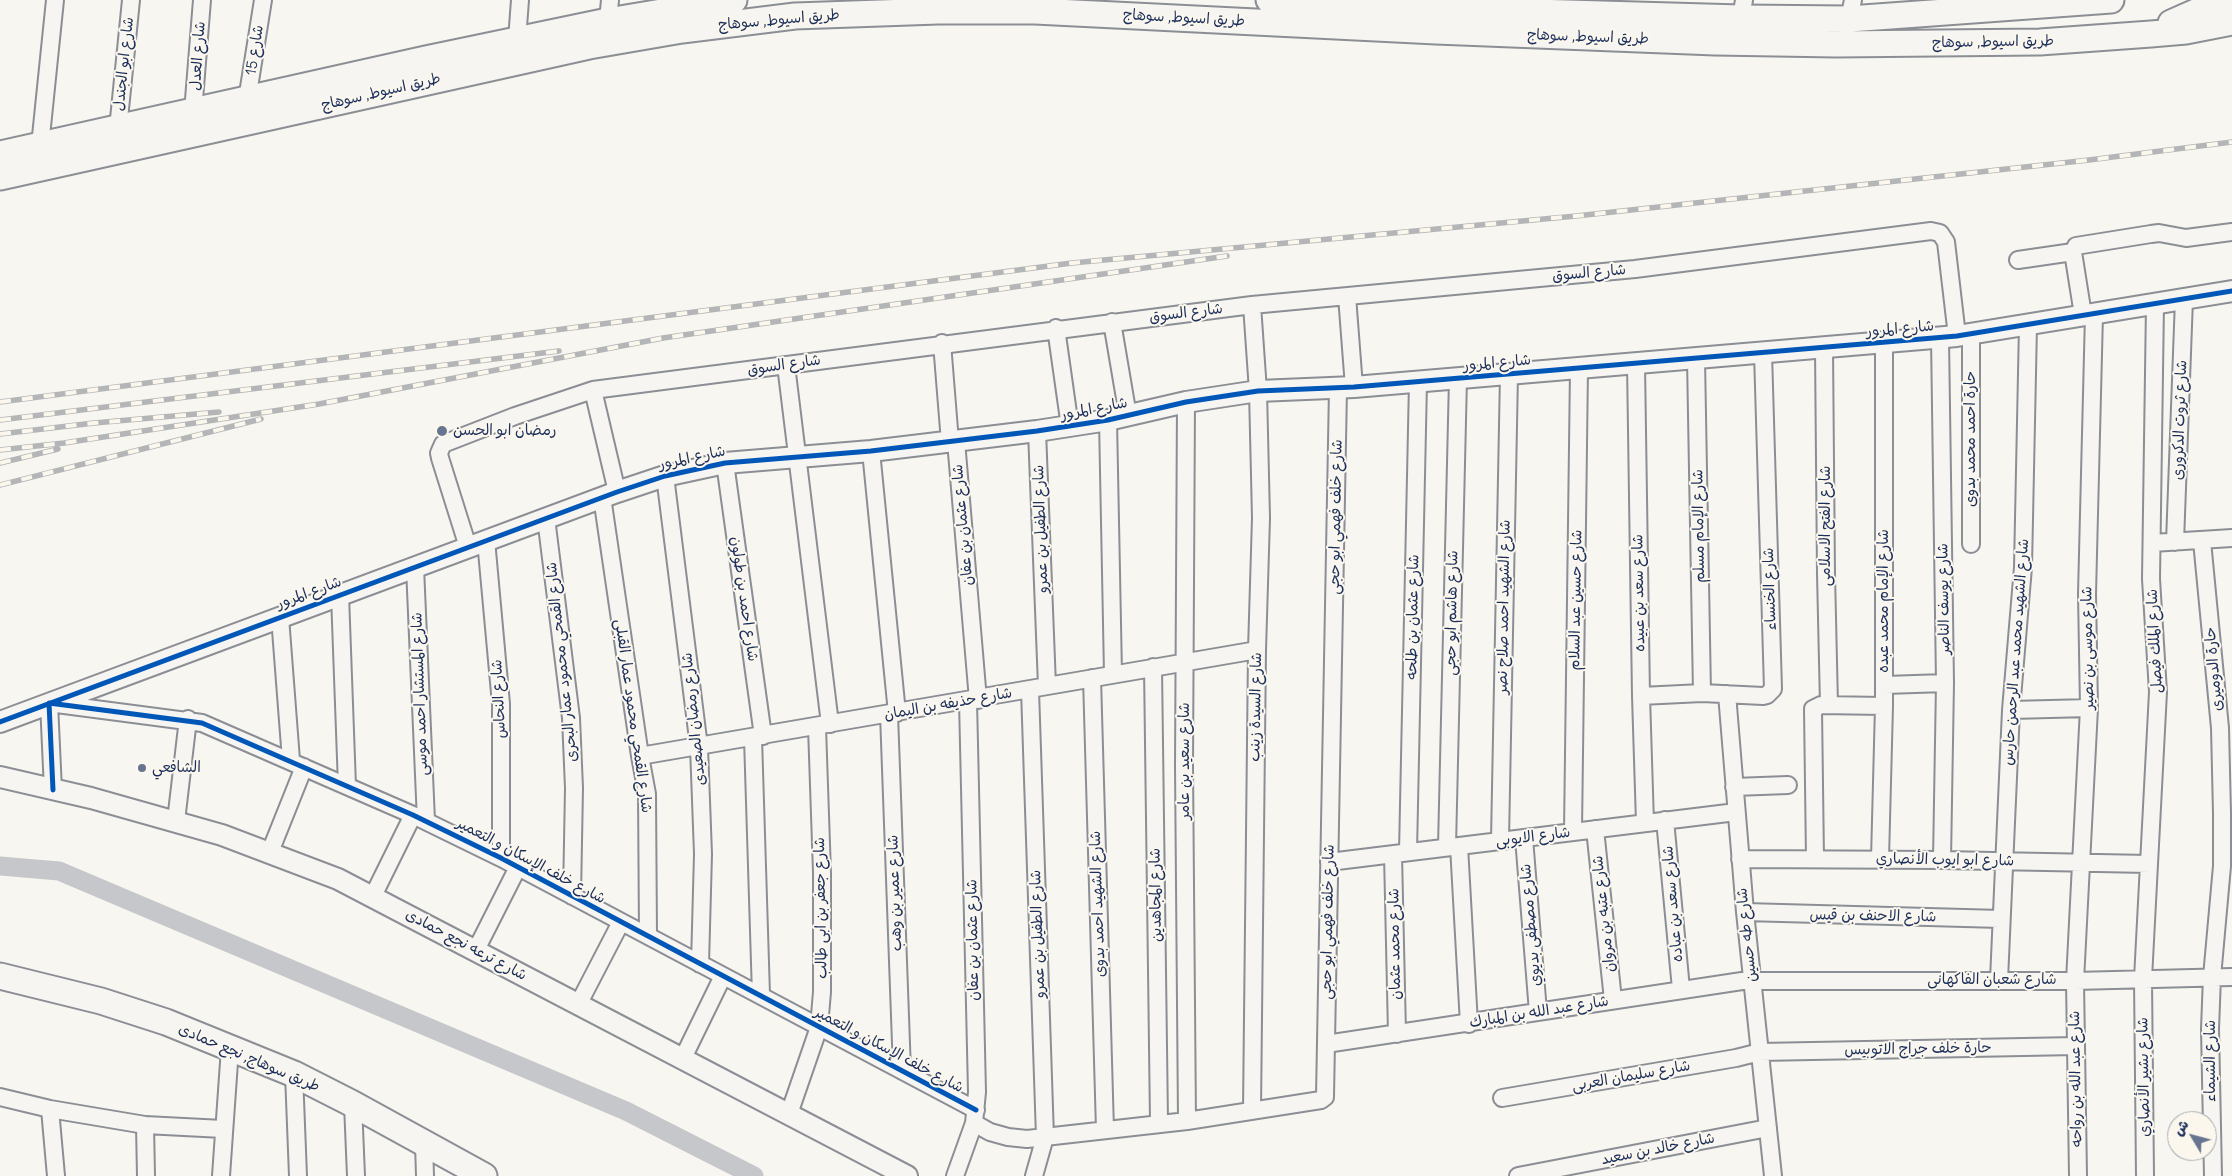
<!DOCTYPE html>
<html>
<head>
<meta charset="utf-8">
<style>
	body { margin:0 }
	#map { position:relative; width:2232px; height:1176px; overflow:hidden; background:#f8f6f0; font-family:Delius,"Playpen Sans Arabic",sans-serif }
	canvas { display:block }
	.north { position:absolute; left:2167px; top:1111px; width:50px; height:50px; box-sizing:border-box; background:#fbf7ec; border:1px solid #a1a7b3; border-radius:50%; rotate:307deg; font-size:14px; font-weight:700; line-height:20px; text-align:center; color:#1b2f5e }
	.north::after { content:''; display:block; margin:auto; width:18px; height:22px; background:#687591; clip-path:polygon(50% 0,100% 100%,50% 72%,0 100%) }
</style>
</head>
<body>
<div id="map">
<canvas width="2232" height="1176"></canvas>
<div class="north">ش</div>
</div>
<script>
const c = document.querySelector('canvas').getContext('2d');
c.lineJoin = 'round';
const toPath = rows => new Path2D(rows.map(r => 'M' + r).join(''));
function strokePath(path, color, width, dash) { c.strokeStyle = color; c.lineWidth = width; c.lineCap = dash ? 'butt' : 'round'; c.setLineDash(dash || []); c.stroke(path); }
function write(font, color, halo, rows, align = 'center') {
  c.font = font + ' Delius,"Playpen Sans Arabic",sans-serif'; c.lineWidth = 4; c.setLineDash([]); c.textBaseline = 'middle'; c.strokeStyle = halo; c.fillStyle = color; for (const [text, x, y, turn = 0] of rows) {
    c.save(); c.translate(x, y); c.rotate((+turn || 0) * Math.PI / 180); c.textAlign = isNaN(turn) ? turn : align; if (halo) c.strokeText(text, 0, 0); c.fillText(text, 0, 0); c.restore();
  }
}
strokePath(toPath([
	[0,866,59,871,626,1111,754,1176]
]), '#c5c7cb', 19);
const minor = toPath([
	[1741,18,1744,0],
	[1849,19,1853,0],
	[608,21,610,0],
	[517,40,520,0],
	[247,100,263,0],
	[193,112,202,0],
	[118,129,131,0],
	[40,146,55,0],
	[2018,260,2073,252],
	[1347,296,1354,387],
	[1252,305,1258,391,1261,518,1257,650,1252,1110],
	[2083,315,2073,252,2076,246,2151,234,2159,233,2186,238,2232,232],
	[1112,322,1128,416],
	[1056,328,1070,427],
	[1971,334,1971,544],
	[1940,338,1945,683,1942,860],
	[942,343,950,442],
	[1824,348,1826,574,1829,705],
	[1696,359,1702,693],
	[1636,364,1641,696,1645,823],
	[786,365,830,724],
	[593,390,617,492],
	[1186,402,1184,766,1187,1121],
	[1108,420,1113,674],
	[1037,431,1047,686],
	[956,441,978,700],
	[871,451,897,713],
	[725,463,763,736],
	[665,476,699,747,703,854,700,964],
	[602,497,640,756,647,794,648,935],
	[546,518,571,718,574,788,572,896],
	[486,540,501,704,501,858],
	[2202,541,2220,728,2222,813,2222,866,2212,977,2210,1029,2213,1176],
	[2175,542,2184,299],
	[2152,543,2232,538],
	[468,547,440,458,439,453,443,444,515,416,593,390,1252,305,1635,269,1931,231,1940,233,1946,242,1957,336],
	[415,567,426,821],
	[340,595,347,786],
	[280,617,291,760],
	[1153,667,1159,1122],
	[1092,678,1105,1130],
	[1885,685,1945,683],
	[1030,690,1045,1137,1034,1176],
	[1727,694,1745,912,1773,1176],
	[1641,696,1702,693,1763,696,1767,695,1773,689,1763,353],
	[2011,710,2089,708],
	[889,714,902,1071],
	[753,738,761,995],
	[640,756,1257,650],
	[1734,787,1788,785],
	[53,790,49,703,202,723,413,815,501,858,976,1110],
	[1665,820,1681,989],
	[176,821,188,719],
	[1595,829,1613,1000],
	[1573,831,1579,369],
	[1524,838,1538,1012],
	[1500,840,1509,374],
	[1459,846,1469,1024],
	[1447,847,1458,378],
	[270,852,304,767],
	[1408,852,1418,382],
	[1393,854,1397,1034],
	[1740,859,1942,860,2149,864],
	[1815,859,1813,709,1821,705,1884,706],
	[1880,859,1884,706,1884,343],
	[1329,862,1736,812],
	[373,896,413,815],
	[1745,912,2001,919],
	[476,950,518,867],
	[1999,980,2011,710,2023,567,2028,325],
	[579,1003,621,922],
	[1326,1044,1742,981,2075,981,2232,977],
	[683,1058,723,976],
	[294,1074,298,1176],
	[0,1097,50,1109,145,1125],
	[1502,1098,1736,1058,1760,1052,2076,1046],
	[353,1104,356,1176],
	[50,1109,56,1176],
	[789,1114,819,1027,822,992,822,873,817,727],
	[974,1123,990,1132,1008,1137,1027,1139,1187,1121,1321,1100,1325,1097,1338,388],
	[424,1143,425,1176],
	[146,1176,145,1125,223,1129],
	[221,1176,230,1048],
	[955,1176,974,1123,977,1092,968,701],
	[1518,1176,1768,1128],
	[2078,1176,2075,981,2089,708,2087,594,2094,314],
	[2145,1176,2143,979,2158,692,2151,579,2155,304]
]);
const tertiary = toPath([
	[0,722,617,492,665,476,725,463,871,451,1037,431,1108,420,1186,402,1258,391,1354,387,1957,336,2232,291],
	[0,777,91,798,222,835,338,879,907,1176]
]);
const primary = toPath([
	[1269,0,1428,9,1741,18,1849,19,2111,0],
	[2171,23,2198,11,2232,0],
	[0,154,426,59,608,21,734,0],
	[0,177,589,46,682,30,795,16,938,11,1035,11,1436,31,1715,42,1836,44,2040,42,2151,34,2186,31,2232,22],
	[0,976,101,1001,166,1022,294,1074,353,1104,484,1176]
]);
strokePath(minor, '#8b8e94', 20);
strokePath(tertiary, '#8b8e94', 24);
strokePath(primary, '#8b8e94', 29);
strokePath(minor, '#f6f5f1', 16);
strokePath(tertiary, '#f6f5f1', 20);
strokePath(primary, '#f6f5f1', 25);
const rail = toPath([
	[0,402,1072,263,1576,216,2089,160,2232,142],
	[0,420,559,351],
	[0,434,94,423,219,412],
	[0,450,64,443,319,404,663,338,1227,256],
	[0,463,58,449],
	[0,485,261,419]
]);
strokePath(rail, '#b3b5b7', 5.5);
strokePath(rail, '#fbf7ec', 4, [11]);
strokePath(toPath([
	[0,722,617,492,665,476,725,463,871,451,1037,431,1108,420,1186,402,1258,391,1354,387,1957,336,2232,291],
	[53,790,49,703,202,723,413,815,501,858,976,1110]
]), '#0057b8', 5);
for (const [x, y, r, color] of [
	[442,431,6,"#687591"],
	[142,768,5,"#687591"]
]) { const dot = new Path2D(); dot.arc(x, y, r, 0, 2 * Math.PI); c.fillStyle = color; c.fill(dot); strokePath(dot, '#fbf7ec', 2); }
write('15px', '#1b2f5e', '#fbf7ec', [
	["طريق اسيوط, سوهاج",1184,18,3],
	["طريق اسيوط, سوهاج",779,20,-5],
	["طريق اسيوط, سوهاج",1588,37,2],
	["طريق اسيوط, سوهاج",1993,42,-1],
	["شارع 15",255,50,-81],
	["شارع العدل",198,56,-86],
	["شارع ابو الجندل",124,64,-84],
	["طريق اسيوط, سوهاج",381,92,-13],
	["شارع السوق",1589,273,-5],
	["شارع السوق",1186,313,-7],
	["شارع المرور",1900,329,-5],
	["شارع المرور",1497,363,-5],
	["شارع السوق",784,365,-8],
	["شارع المرور",1094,409,-11],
	["شارع ثروت الدكرورى",2180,420,-88],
	["حارة احمد محمد بدوى",1971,439,-90],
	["شارع المرور",692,458,-12],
	["شارع خلف فهمي ابو حجى",1336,517,-89],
	["شارع عثمان بن عفان",963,525,-95],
	["شارع الإمام مسلم",1699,526,-91],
	["شارع الفتح الاسلامى",1826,526,-90],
	["شارع الطفيل بن عمرو",1041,529,-92],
	["شارع الخنساء",1770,589,-92],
	["شارع المرور",309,593,-20],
	["شارع سعد بن عبيده",1639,593,-91],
	["شارع احمد بن طولون",744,599,82],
	["شارع يوسف الناصر",1944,599,-91],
	["شارع حسين عبد السلام",1576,600,-89],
	["شارع الإمام محمد عبده",1884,601,-90],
	["شارع الشهيد احمد صلاح نصر",1504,607,-89],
	["شارع هاشم ابو حجى",1452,613,-89],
	["شارع عثمان بن طلحه",1413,617,-89],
	["شارع الملك فيصل",2155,641,-93],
	["شارع موسى بن نصير",2088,648,-91],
	["شارع الشهيد محمد عبد الرحمن حارس",2016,652,-86],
	["شارع القمحي محمود عمار البحرى",562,662,-96],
	["حارة الدوميرى",2214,669,-95],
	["شارع المستشار احمد موسى",420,694,-92],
	["شارع النحاس",499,699,-93],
	["شارع حذيفه بن اليمان",948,704,-10],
	["شارع السيدة زينب",1256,707,-89],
	["شارع القمحي محمود عمار القبلى",633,716,82],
	["شارع رمضان الصعيدى",694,719,-96],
	["شارع سعيد بن عامر",1185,761,-90],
	["شارع الايوبى",1533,837,-7],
	["شارع ابو ايوب الأنصاري",1945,860,1],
	["شارع خلف الإسكان و التعمير",531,861,28],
	["شارع عمير بن وهب",895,893,-92],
	["شارع المجاهدين",1156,895,-91],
	["شارع الشهيد احمد بدوى",1098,904,-92],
	["شارع سعد بن عباده",1673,904,-95],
	["شارع جعفر بن ابى طالب",821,908,-91],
	["شارع عتبه بن مروان",1604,914,-96],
	["شارع الاحنف بن قيس",1873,916,1],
	["شارع خلف فهمي ابو حجى",1328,922,-89],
	["شارع مصطفى بديوي",1531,925,-95],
	["شارع الطفيل بن عمرو",1038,934,-92],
	["شارع طه حسين",1747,935,-96],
	["شارع عثمان بن عفان",973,940,-91],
	["شارع محمد عثمان",1395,944,-91],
	["شارع ترعه نجع حمادى",466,945,28],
	["شارع شعبان الفاكهانى",1992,980],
	["شارع عبد الله بن المبارك",1539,1012,-9],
	["حارة خلف جراج الاتوبيس",1918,1049,-1],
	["شارع خلف الإسكان و التعمير",889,1050,28],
	["طريق سوهاج, نجع حمادى",249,1058,23],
	["شارع الشيماء",2211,1061,-90],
	["شارع سليمان العربى",1631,1076,-10],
	["شارع بشير الأنصاري",2144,1077,-91],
	["شارع عبد الله بن رواحه",2076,1079,-91],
	["شارع خالد بن سعيد",1658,1149,-11]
]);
write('15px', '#1b2f5e', '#fbf7ec', [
	["رمضان ابو الحسن",453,431],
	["الشافعي",152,768]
], 'left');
</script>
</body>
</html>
